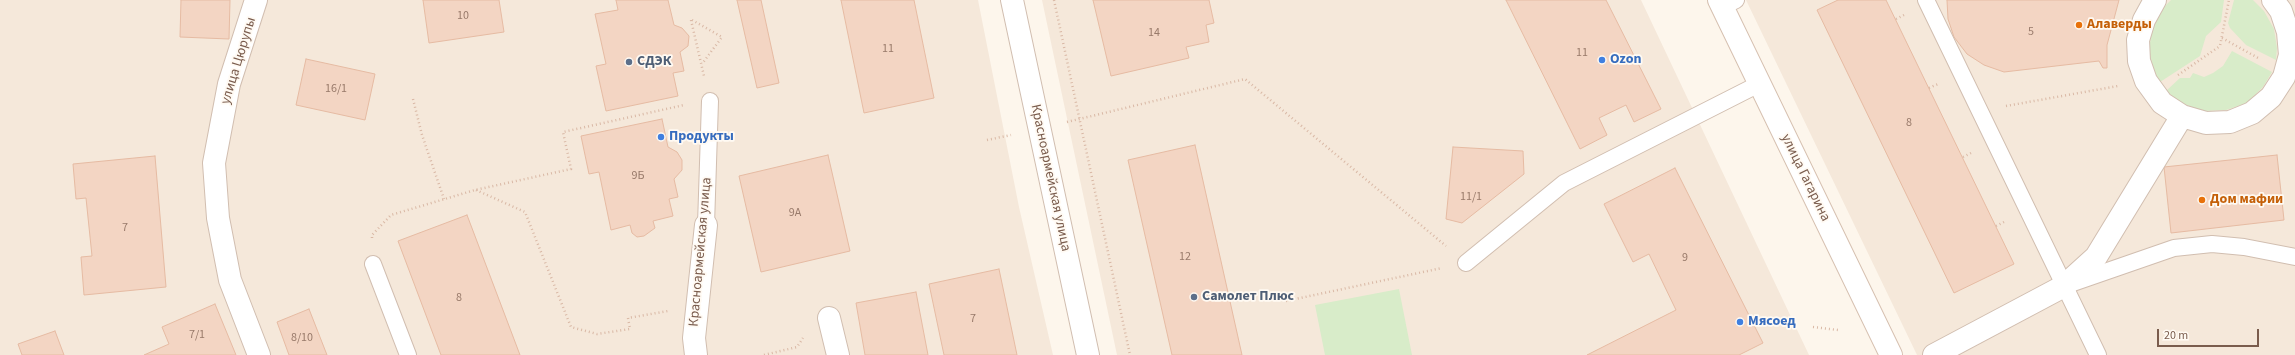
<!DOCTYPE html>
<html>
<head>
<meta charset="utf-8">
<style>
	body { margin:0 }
	#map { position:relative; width:2295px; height:355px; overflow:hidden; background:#fdf6ec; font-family:"Source Sans 3",sans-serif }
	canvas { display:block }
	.scale { position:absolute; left:2157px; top:329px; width:102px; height:18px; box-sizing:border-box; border:2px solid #7a5c4d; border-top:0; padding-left:5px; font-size:12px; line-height:14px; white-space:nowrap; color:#7a5c4d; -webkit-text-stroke:3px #fffaf3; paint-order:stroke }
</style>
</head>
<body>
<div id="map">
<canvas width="2295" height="355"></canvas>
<div class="scale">20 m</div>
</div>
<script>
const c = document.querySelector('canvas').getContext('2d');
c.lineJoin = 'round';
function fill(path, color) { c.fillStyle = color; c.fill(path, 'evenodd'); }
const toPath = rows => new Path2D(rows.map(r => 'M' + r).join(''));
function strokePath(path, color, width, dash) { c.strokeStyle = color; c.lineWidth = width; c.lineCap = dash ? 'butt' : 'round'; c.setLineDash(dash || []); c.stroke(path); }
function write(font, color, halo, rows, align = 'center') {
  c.font = font + ' "Source Sans 3",sans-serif'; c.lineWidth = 3.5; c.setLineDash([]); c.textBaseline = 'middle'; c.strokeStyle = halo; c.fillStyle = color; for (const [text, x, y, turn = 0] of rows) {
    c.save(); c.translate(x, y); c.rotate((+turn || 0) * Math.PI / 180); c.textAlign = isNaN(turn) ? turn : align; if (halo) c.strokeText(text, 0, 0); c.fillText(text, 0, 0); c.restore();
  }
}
fill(toPath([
	[0,0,978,0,1019,207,1053,355,0,355],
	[1042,0,1641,0,1809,355,1117,355],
	[1746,0,2295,0,2295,355,1917,355]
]), '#f5e8da');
fill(toPath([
	[2171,0,2224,0,2221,22,2206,36,2200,56,2160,82,2154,72,2149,50,2152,28,2161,10],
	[2234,0,2253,0,2264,11,2274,29,2277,48,2276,60,2246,45,2230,28,2228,23],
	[2232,51,2272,72,2263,87,2247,103,2226,110,2204,111,2183,104,2166,91,2180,78,2190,78,2193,73,2204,77,2213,73,2223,66],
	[1399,289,1412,355,1325,355,1315,305]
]), '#d8ecc9');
const building = toPath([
	[181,0,230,0,229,39,180,37,181,0],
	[423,0,499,0,504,32,429,43,423,0],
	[616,0,668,0,674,25,682,28,689,36,688,46,680,52,684,71,673,73,678,96,606,111,596,66,606,64,595,14,618,10,616,0],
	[737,0,761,0,779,83,757,88,737,0],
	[841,0,914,0,934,98,864,113,841,0],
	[1093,0,1209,0,1214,23,1206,25,1209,42,1186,47,1189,58,1111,76,1093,0],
	[1506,0,1606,0,1661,109,1634,122,1626,105,1599,118,1607,135,1580,149,1506,0],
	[1838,0,1886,0,2014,264,1954,293,1817,10,1838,0],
	[1947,0,2119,0,2107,45,2107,68,2103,68,2099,61,2004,72,1984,65,1967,54,1954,37,1948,19,1947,0],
	[306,59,375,74,365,120,296,105,306,59],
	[662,119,668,147,677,152,682,160,682,170,674,179,678,197,669,199,673,216,653,221,655,228,644,236,637,237,632,233,630,225,611,230,599,172,589,174,581,136,662,119],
	[1195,145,1242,355,1172,355,1128,160,1195,145],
	[1453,147,1523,151,1524,174,1462,223,1446,219,1453,147],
	[828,155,850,251,761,272,739,176,828,155],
	[2277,155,2284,220,2171,233,2164,167,2277,155],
	[155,156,166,287,84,295,81,257,92,256,86,198,76,199,73,164,155,156],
	[1675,168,1763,343,1739,355,1587,355,1676,310,1649,254,1633,262,1604,204,1675,168],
	[467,215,520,355,441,355,398,241,467,215],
	[999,269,1017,355,944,355,929,284,999,269],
	[916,292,928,355,865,355,856,303,916,292],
	[215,304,236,355,144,355,169,344,162,327,215,304],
	[309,309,327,355,289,355,277,322,309,309],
	[55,331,64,355,22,355,18,344,55,331]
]);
fill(building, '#f3d5c3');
strokePath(building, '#e6bba3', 1);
const service = toPath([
	[1926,0,2098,355],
	[1722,7,1736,0],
	[706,225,710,101],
	[1466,263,1564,183,1759,84],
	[373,264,408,355],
	[2070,284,2174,248,2212,244,2244,247,2295,257]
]);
const minor = toPath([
	[256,0,229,84,214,163,218,218,230,280,259,355],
	[2155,0,2144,20,2138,40,2139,61,2146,81,2162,103,2182,116,2206,123,2230,122,2252,113,2271,97,2284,77,2290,55,2288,32,2281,11,2273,0],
	[829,318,838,355],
	[696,355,694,338,706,225],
	[1934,355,2064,286,2096,257,2182,116]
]);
const tertiary = toPath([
	[1012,0,1088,355]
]);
const secondary = toPath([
	[1719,0,1891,355]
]);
strokePath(service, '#d1beb0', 18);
strokePath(minor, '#d1beb0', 24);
strokePath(tertiary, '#d1beb0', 24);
strokePath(secondary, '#d6c0b0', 24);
strokePath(toPath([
	[1054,0,1130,355],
	[1896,19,1904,15],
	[691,20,704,76],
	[692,20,722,37,702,64],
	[2222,38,2260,59],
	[2178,75,2220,46,2229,0],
	[1929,88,1938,84],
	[413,99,422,135,444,199],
	[2006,106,2118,86],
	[1067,122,1245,79,1446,246],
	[987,140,1011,135],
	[1963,157,1971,153],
	[476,190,525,212,571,327,597,334,630,329,628,318,668,311],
	[1996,226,2004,222],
	[372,238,372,235,391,215,475,190,571,169,563,132,684,105],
	[1286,301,1442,268],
	[1813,327,1838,330],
	[764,355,797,347,803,338]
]), '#d9b8a5', 2.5, [1, 3]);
strokePath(service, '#fff', 16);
strokePath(minor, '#fff', 22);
strokePath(tertiary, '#fff', 22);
strokePath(secondary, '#fff', 22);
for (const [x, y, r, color] of [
	[2079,25,4,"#e8710a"],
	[1602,60,4,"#3f7fe0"],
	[629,62,4,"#5c6f8a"],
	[661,137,4,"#3f7fe0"],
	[2202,200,4,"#e8710a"],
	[1194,297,4,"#5c6f8a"],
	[1740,322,4,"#3f7fe0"]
]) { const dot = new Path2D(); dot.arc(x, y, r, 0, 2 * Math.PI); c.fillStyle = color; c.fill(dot); strokePath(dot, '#fffaf3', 1.5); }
write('12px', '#987a6a', null, [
	["10",463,16],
	["5",2031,32],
	["14",1154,33],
	["11",888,49],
	["11",1582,53],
	["16/1",336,89],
	["8",1909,123],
	["9Б",638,176],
	["11/1",1471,197],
	["9А",795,213],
	["7",125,228],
	["12",1185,257],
	["9",1685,258],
	["8",459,298],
	["7",973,319],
	["7/1",197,335],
	["8/10",302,338]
]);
write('bold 14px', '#c56008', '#fffaf3', [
	["Алаверды",2087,25],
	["Дом мафии",2210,200]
], 'left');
write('bold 14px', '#366cbe', '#fffaf3', [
	["Ozon",1610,60],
	["Продукты",669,137],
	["Мясоед",1748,322]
], 'left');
write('14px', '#7a5c4d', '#fffaf3', [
	["улица Цюрупы",239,61,-73],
	["Красноармейская улица",1050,178,78],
	["улица Гагарина",1805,178,64],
	["Красноармейская улица",701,252,-85]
]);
write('bold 14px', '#4e5e75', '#fffaf3', [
	["СДЭК",637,62],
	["Самолет Плюс",1202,297]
], 'left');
</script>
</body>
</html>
